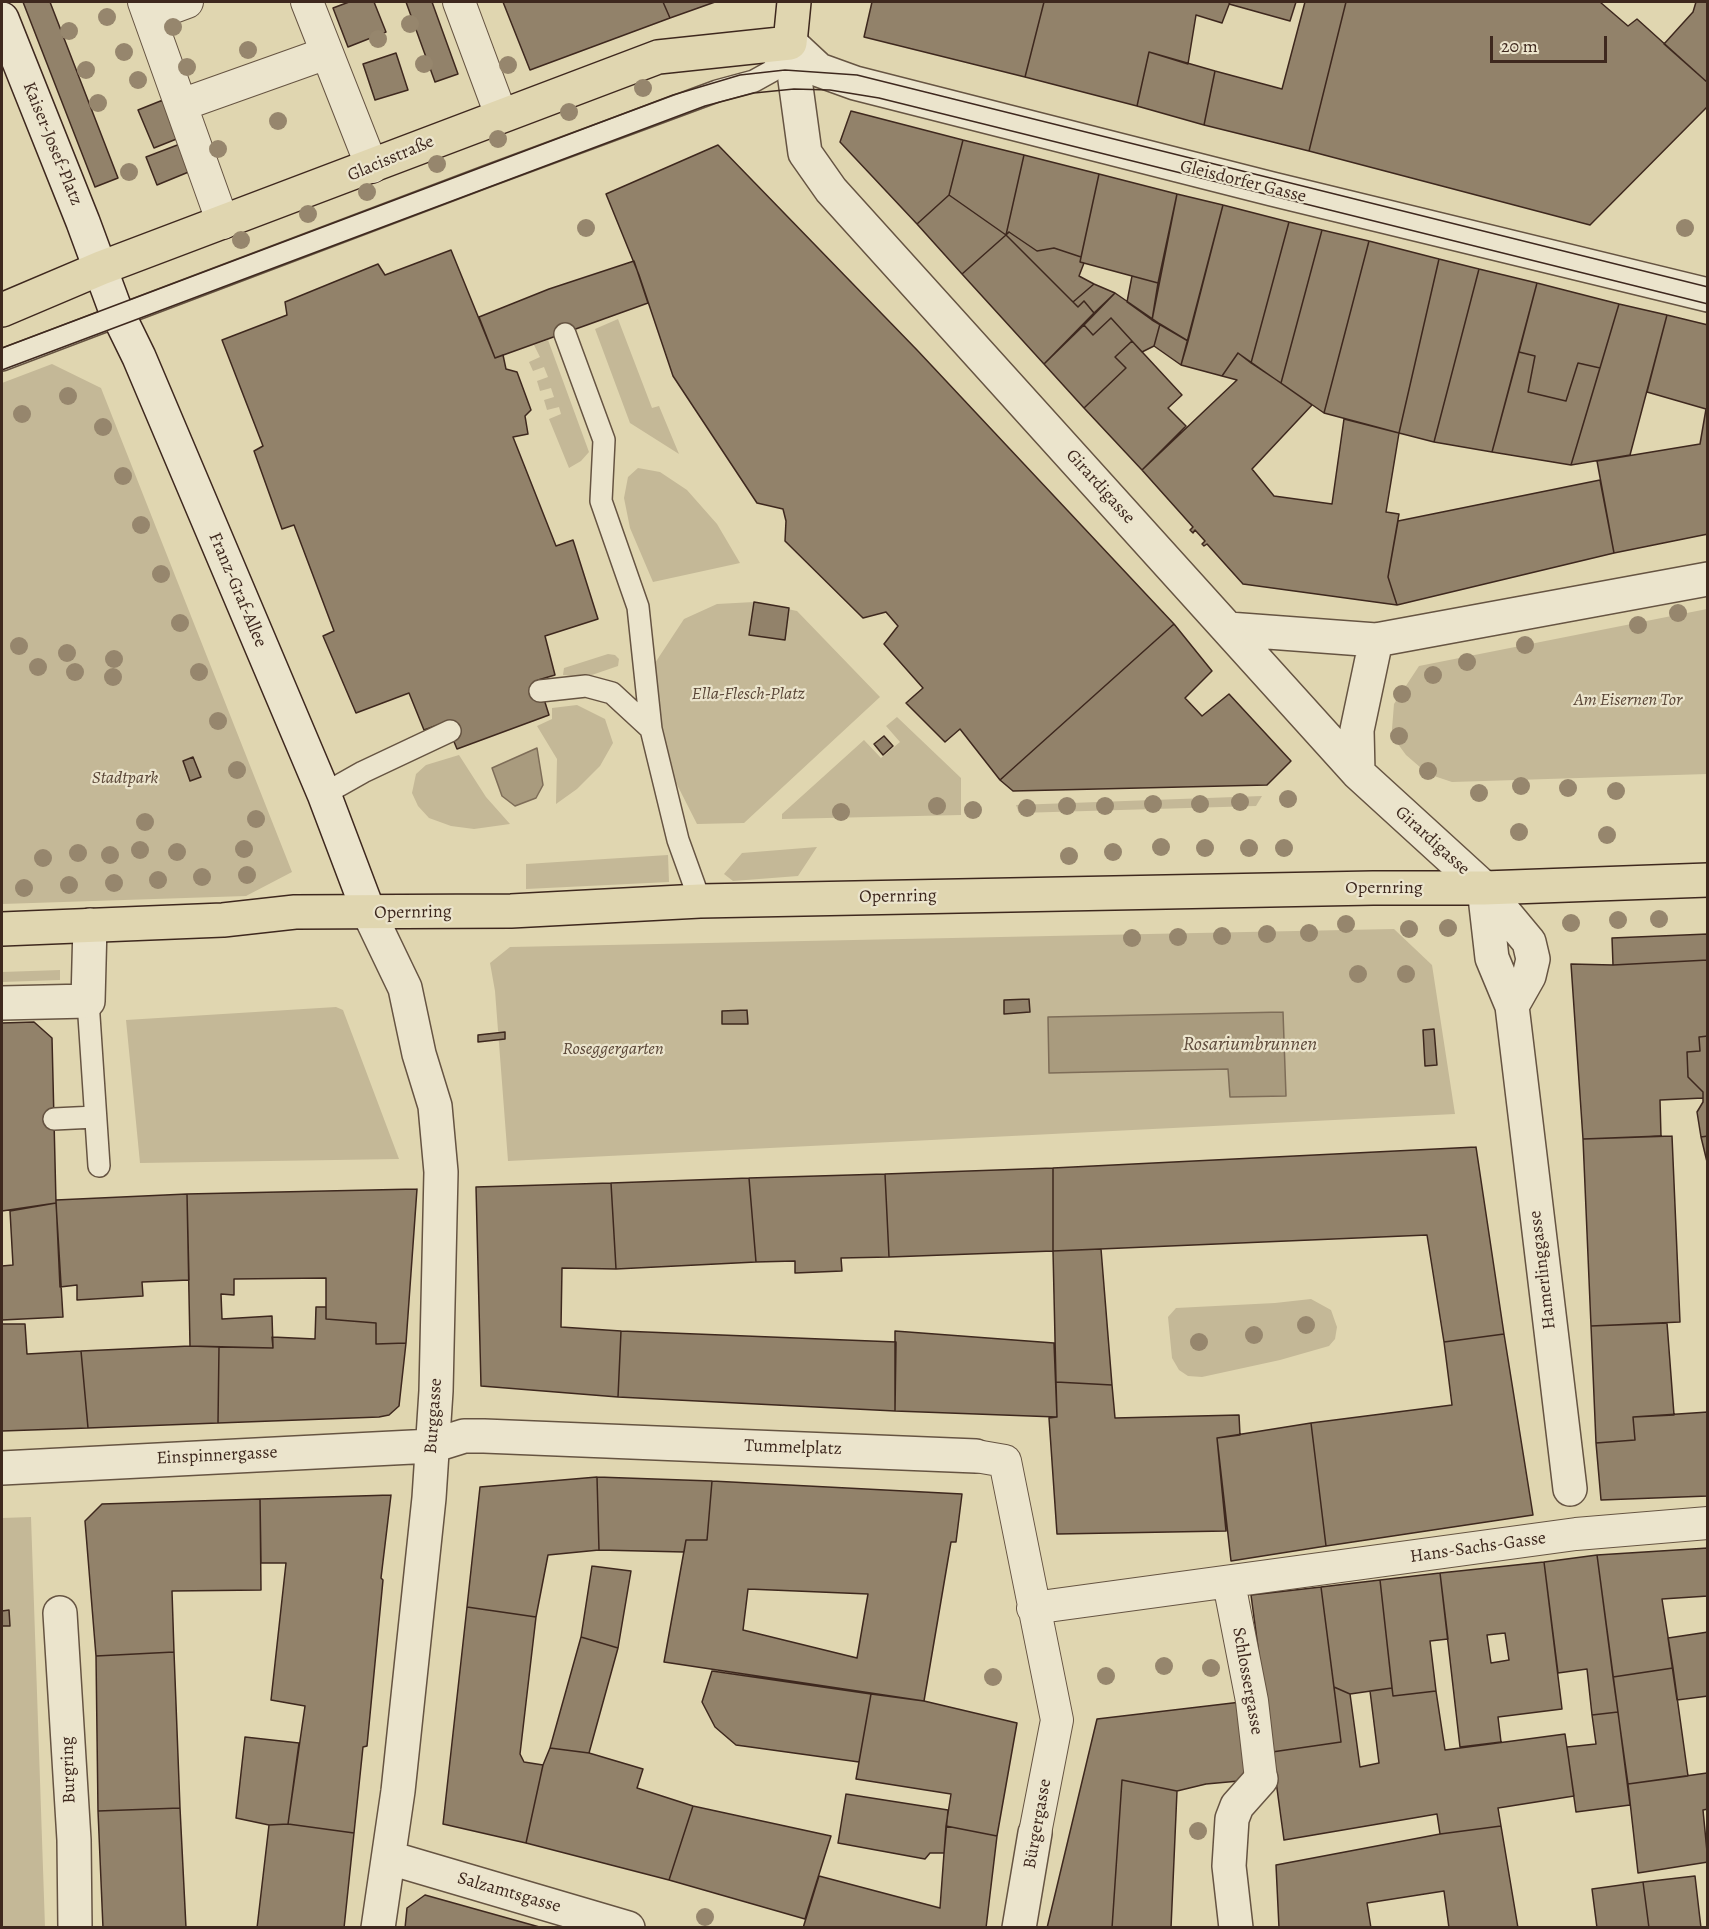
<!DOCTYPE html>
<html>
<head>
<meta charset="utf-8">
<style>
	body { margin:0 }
	#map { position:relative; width:1709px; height:1929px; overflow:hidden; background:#e0d6b0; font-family:Alegreya,serif }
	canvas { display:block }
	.frame { position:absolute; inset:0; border:3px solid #3e281e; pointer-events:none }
	.scale { position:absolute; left:1490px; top:36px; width:117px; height:27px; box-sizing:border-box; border:3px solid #3e281e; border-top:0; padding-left:8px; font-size:18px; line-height:21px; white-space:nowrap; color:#3e281e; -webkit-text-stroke:4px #ebe4cc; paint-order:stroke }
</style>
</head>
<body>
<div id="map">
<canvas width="1709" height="1929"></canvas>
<div class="frame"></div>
<div class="scale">20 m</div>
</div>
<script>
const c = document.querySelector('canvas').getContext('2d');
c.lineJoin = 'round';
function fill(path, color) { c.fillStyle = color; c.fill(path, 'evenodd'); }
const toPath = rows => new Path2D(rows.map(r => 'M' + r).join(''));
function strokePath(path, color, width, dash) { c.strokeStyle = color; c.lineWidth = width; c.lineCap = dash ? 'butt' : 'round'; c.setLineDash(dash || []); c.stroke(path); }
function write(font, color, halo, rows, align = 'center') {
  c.font = font + ' Alegreya,serif'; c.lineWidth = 4.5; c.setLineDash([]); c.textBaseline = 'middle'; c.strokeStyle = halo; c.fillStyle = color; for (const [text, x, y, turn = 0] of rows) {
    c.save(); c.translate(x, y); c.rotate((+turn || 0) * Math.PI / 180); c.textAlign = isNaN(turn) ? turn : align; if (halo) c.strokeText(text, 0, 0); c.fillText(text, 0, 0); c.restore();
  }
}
fill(toPath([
	[618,319,652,408,659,406,679,454,630,423,595,329],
	[548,340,589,452,581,461,569,468,549,419,561,414,559,407,547,410,544,400,554,397,551,388,540,391,537,381,548,377,544,367,533,371,529,362,540,357,534,345],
	[52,364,101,388,292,872,246,896,2,904,2,383],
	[638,468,660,472,687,490,717,524,740,563,653,582,630,528,624,498,628,477],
	[754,602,797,611,880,697,744,823,697,824,664,759,653,702,655,663,684,619,717,604],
	[1707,609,1707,774,1452,782,1428,774,1406,755,1395,740,1392,729,1394,704,1419,666],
	[608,654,615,655,619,659,618,666,586,677,563,675,564,668],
	[577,705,605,719,613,743,600,766,577,789,556,804,557,759,537,726,552,719,552,708],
	[897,717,961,778,961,815,782,819,782,814,864,740,881,758,900,742,886,726],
	[459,755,486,797,510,824,474,829,451,826,429,818,418,806,412,793,416,774,426,765],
	[1262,796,1256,806,1019,813,1016,805],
	[817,847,798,876,733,881,724,874,742,853],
	[668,855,669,882,526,889,526,864],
	[1394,929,1432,965,1455,1114,508,1161,495,991,490,963,510,947],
	[60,970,60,980,2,982,2,972],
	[336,1007,343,1010,399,1159,140,1163,126,1020],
	[1311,1299,1331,1310,1337,1327,1335,1339,1329,1346,1280,1360,1202,1377,1188,1376,1179,1370,1172,1358,1168,1317,1176,1308,1275,1303],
	[31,1517,45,1927,2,1927,2,1518]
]), '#c4b897');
const water = toPath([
	[537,748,543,785,536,798,515,806,502,796,492,768,537,748],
	[1283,1012,1286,1096,1230,1097,1228,1069,1049,1073,1048,1017,1283,1012]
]);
fill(water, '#a99b7e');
strokePath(water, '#7e6d58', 1.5);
const building = toPath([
	[23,2,50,2,118,178,95,187,23,2],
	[349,2,374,2,386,32,348,47,333,8,349,2],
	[406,2,432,2,458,74,435,82,406,2],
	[503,2,663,2,670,18,530,70,503,2],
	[663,2,715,2,670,18,663,2],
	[872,2,1044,2,1025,77,864,37,872,2],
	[1044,2,1230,2,1222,23,1196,15,1188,64,1149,52,1137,106,1025,77,1044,2],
	[1230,2,1296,2,1290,21,1229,4,1230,2],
	[1305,2,1346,2,1309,151,1204,125,1215,71,1282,89,1305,2],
	[1346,2,1600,2,1628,26,1637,19,1708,83,1708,106,1590,225,1309,151,1346,2],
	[1696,2,1708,2,1708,83,1664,44,1693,12,1696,2],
	[1149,52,1215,71,1204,125,1137,106,1149,52],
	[396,53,408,90,375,100,363,64,396,53],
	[163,100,179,138,154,148,138,110,163,100],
	[851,111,963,140,949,195,917,224,840,142,851,111],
	[963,140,1024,155,1006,235,949,195,963,140],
	[180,144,191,171,157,185,146,157,180,144],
	[718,145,917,350,1174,624,1000,780,960,729,945,742,906,703,923,688,884,644,898,626,886,612,863,618,785,541,786,521,783,509,757,503,673,376,639,275,606,194,718,145],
	[1024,155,1099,174,1081,257,1054,248,1037,251,1009,232,1006,235,1024,155],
	[1099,174,1177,194,1158,283,1080,262,1099,174],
	[1177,194,1223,205,1188,341,1152,320,1177,194],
	[949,195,1006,235,962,274,917,224,949,195],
	[1223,205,1289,222,1251,363,1238,353,1222,376,1181,365,1223,205],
	[1289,222,1322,230,1281,383,1251,363,1289,222],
	[1322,230,1369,241,1324,413,1281,383,1322,230],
	[1009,232,1037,251,1054,248,1081,257,1080,262,1084,263,1079,276,1094,284,1073,302,1006,235,1009,232],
	[1006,235,1078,307,1084,301,1094,313,1044,364,962,274,1006,235],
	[1369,241,1439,259,1399,433,1324,413,1369,241],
	[451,250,495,358,503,355,506,369,517,372,531,410,525,416,528,434,513,437,556,546,573,540,598,619,545,636,555,675,538,680,549,715,457,749,446,722,424,730,409,693,356,713,323,636,334,631,294,525,282,529,254,451,263,446,222,340,287,315,285,302,378,264,385,275,451,250],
	[1439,259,1479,269,1434,442,1399,433,1439,259],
	[634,261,648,303,495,358,479,317,549,289,634,261],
	[1479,269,1537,283,1492,452,1434,442,1479,269],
	[1132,276,1158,283,1152,320,1127,302,1132,276],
	[1537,283,1619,304,1600,368,1578,363,1566,401,1528,392,1535,356,1519,352,1537,283],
	[1094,284,1115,293,1094,313,1084,301,1078,307,1073,302,1094,284],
	[1115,293,1160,324,1154,346,1142,352,1111,318,1093,335,1084,325,1115,293],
	[1619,304,1667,315,1630,455,1571,465,1619,304],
	[1667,315,1708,325,1708,534,1614,553,1597,461,1700,444,1706,409,1647,392,1667,315],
	[1111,318,1132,341,1115,357,1126,368,1084,408,1044,364,1084,325,1093,335,1111,318],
	[1160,324,1188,341,1181,365,1154,346,1160,324],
	[1132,341,1182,395,1168,408,1186,426,1142,470,1084,408,1126,368,1115,357,1132,341],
	[1519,352,1535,356,1528,392,1566,401,1578,363,1600,368,1571,465,1492,452,1519,352],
	[1238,353,1312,405,1252,469,1274,496,1332,504,1344,419,1399,433,1386,512,1399,514,1388,577,1397,605,1243,584,1207,544,1204,546,1202,544,1205,541,1195,530,1193,533,1190,530,1193,527,1142,470,1237,380,1222,376,1238,353],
	[1600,480,1614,553,1397,605,1388,577,1398,521,1600,480],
	[754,602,789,608,785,640,749,635,754,602],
	[1174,624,1212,671,1185,698,1202,716,1229,694,1291,761,1267,785,1013,791,1000,780,1174,624],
	[884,736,893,746,883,755,874,744,884,736],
	[193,757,201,777,190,781,183,761,193,757],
	[1708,934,1708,960,1613,965,1612,938,1708,934],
	[1708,960,1708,1036,1699,1037,1700,1051,1687,1052,1688,1077,1703,1092,1703,1098,1660,1100,1661,1136,1583,1139,1571,964,1613,965,1708,960],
	[1029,999,1030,1012,1004,1014,1004,1000,1029,999],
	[747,1010,748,1024,722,1024,722,1011,747,1010],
	[34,1022,52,1038,56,1203,2,1211,2,1023,34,1022],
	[1434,1029,1437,1065,1425,1066,1423,1030,1434,1029],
	[505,1032,505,1039,478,1042,478,1035,505,1032],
	[1708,1036,1708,1136,1701,1137,1697,1112,1703,1102,1703,1092,1688,1077,1687,1052,1700,1051,1699,1037,1708,1036],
	[1672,1136,1680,1322,1591,1326,1583,1139,1672,1136],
	[1708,1136,1708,1166,1701,1137,1708,1136],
	[1476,1147,1504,1334,1444,1342,1427,1235,1053,1251,1053,1168,1476,1147],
	[1053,1168,1053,1251,889,1257,885,1174,1053,1168],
	[885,1174,889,1257,841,1258,842,1271,795,1273,795,1261,756,1262,749,1178,885,1174],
	[749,1178,756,1262,616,1269,611,1183,749,1178],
	[611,1183,616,1269,562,1268,561,1327,621,1331,618,1397,481,1386,476,1187,611,1183],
	[417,1189,406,1343,376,1344,376,1323,326,1319,326,1278,234,1279,234,1295,221,1294,222,1319,272,1316,273,1348,190,1346,187,1194,417,1189],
	[187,1194,189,1280,142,1282,143,1296,77,1300,77,1285,60,1287,56,1200,187,1194],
	[56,1203,63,1317,2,1320,2,1266,13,1265,10,1211,56,1203],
	[1101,1249,1112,1385,1056,1382,1053,1251,1101,1249],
	[316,1307,326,1307,326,1319,376,1323,376,1344,406,1343,399,1406,389,1415,379,1417,218,1423,219,1347,273,1348,272,1337,315,1339,316,1307],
	[1667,1323,1674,1415,1633,1417,1635,1440,1596,1443,1591,1326,1667,1323],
	[2,1324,25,1324,27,1354,81,1351,88,1428,2,1431,2,1324],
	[621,1331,896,1342,895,1411,618,1397,621,1331],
	[895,1331,1054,1343,1057,1417,895,1411,895,1331],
	[1504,1334,1533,1515,1326,1546,1311,1423,1452,1405,1444,1342,1504,1334],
	[190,1346,219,1347,218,1423,88,1428,81,1351,190,1346],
	[1056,1382,1112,1385,1115,1418,1239,1415,1240,1435,1217,1438,1226,1531,1057,1534,1049,1418,1057,1417,1056,1382],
	[1708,1412,1708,1496,1601,1500,1596,1443,1635,1440,1633,1417,1708,1412],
	[1311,1423,1326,1546,1231,1561,1217,1438,1311,1423],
	[597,1477,599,1550,548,1555,536,1617,467,1607,480,1487,597,1477],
	[597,1477,712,1481,707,1540,686,1540,684,1552,599,1550,597,1477],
	[712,1481,962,1494,956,1542,951,1542,924,1701,664,1662,686,1540,707,1540,712,1481],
	[748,1589,868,1594,857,1658,743,1630,748,1589],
	[391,1495,381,1578,383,1580,367,1746,363,1747,354,1833,288,1824,305,1706,271,1700,286,1563,261,1563,260,1499,391,1495],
	[260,1499,261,1590,172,1591,174,1652,96,1656,85,1521,102,1504,260,1499],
	[1708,1548,1708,1596,1662,1599,1673,1668,1613,1677,1597,1555,1708,1548],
	[1597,1555,1618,1712,1592,1715,1587,1669,1558,1673,1544,1562,1597,1555],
	[1544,1562,1562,1709,1498,1717,1501,1742,1460,1747,1440,1573,1544,1562],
	[1505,1633,1509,1660,1491,1663,1487,1635,1505,1633],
	[592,1566,631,1571,618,1648,581,1637,592,1566],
	[1440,1573,1448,1639,1430,1641,1436,1691,1393,1696,1380,1580,1440,1573],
	[1380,1580,1392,1688,1350,1694,1334,1687,1321,1587,1380,1580],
	[1321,1587,1341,1742,1272,1752,1251,1595,1321,1587],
	[467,1607,536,1617,520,1754,524,1762,543,1765,526,1843,443,1824,467,1607],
	[9,1610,10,1626,2,1626,2,1611,9,1610],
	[1708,1632,1708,1696,1677,1700,1668,1638,1708,1632],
	[581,1637,618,1648,589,1753,550,1748,581,1637],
	[174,1652,180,1808,98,1811,96,1656,174,1652],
	[1673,1668,1688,1776,1628,1784,1613,1677,1673,1668],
	[712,1671,871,1694,859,1762,736,1745,715,1727,702,1702,712,1671],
	[1334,1687,1350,1694,1360,1767,1379,1763,1370,1691,1392,1688,1393,1696,1436,1691,1445,1750,1565,1734,1574,1796,1498,1808,1501,1826,1440,1834,1437,1814,1284,1840,1272,1752,1341,1742,1334,1687],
	[871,1694,924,1701,1017,1723,997,1836,946,1826,951,1794,856,1779,871,1694],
	[1241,1702,1250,1780,1206,1784,1177,1791,1122,1780,1112,1928,1047,1928,1097,1719,1241,1702],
	[1618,1712,1630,1805,1576,1812,1567,1747,1596,1744,1592,1715,1618,1712],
	[245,1737,299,1743,288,1824,269,1825,236,1818,245,1737],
	[550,1748,589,1753,643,1769,637,1788,693,1806,669,1880,526,1843,543,1765,550,1748],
	[1707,1773,1708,1809,1703,1810,1708,1862,1638,1873,1628,1784,1707,1773],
	[1122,1780,1177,1791,1171,1928,1112,1928,1122,1780],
	[846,1794,948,1810,944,1853,930,1853,925,1859,838,1843,846,1794],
	[693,1806,831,1836,805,1919,669,1880,693,1806],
	[180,1808,186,1928,103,1928,98,1811,180,1808],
	[288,1824,354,1833,344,1928,257,1928,269,1825,288,1824],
	[946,1826,997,1836,986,1928,803,1928,819,1876,940,1908,946,1826],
	[1501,1826,1518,1928,1449,1928,1444,1891,1367,1903,1371,1928,1279,1928,1276,1865,1440,1834,1501,1826],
	[1695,1876,1701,1928,1649,1928,1643,1882,1695,1876],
	[1643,1882,1649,1928,1597,1928,1592,1889,1643,1882],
	[425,1895,543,1928,405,1928,407,1908,425,1895]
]);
fill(building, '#92826a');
strokePath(building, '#3e281e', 1.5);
const service = toPath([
	[565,334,604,440,601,501,638,607,651,729,678,840,700,901],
	[2,360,485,177,717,91,754,81,772,71,790,43],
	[540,691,586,686,612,693,651,729],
	[324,794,363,772,450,731],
	[88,1001,99,1166],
	[54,1119,95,1117]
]);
const pedestrian = toPath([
	[144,2,223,223],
	[307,2,372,167],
	[459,2,501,115],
	[149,16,187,2],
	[181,105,327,53],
	[976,1456,1005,1461,1057,1720,1035,1833],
	[1229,1583,1252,1701,1261,1779],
	[1033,1608,1576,1534,1708,1523]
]);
const minor = toPath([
	[790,43,805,153,831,190,1358,773,1484,888,1529,942,1533,959,1529,976,1512,1006],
	[790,43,819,70,855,83,1272,189,1708,295],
	[1228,629,1376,640,1708,579],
	[1358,773,1357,730,1376,640],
	[1484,888,1492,958,1512,1006,1570,1489],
	[369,913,405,988,419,1054,435,1106,441,1172,436,1391,429,1498,398,1791,378,1928],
	[2,1003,88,1001,90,925],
	[2,1468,432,1446,464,1436,484,1436,976,1456],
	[60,1613,74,1840,75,1928],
	[390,1858,628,1928],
	[1019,1928,1035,1833],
	[1236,1928,1229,1866,1232,1819,1237,1806,1261,1779]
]);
const secondary = toPath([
	[2,19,83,222,114,306,139,357,324,794,369,913]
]);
const primary = toPath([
	[2,310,101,268,658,57,790,43,794,2],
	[2,929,223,920,295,912,511,911,700,901,1373,888,1484,888,1708,880]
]);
strokePath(service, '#665442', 24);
strokePath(pedestrian, '#665442', 34);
strokePath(minor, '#665442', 36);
strokePath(secondary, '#3e281e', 36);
strokePath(primary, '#3e281e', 36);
strokePath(service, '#ebe4cc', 21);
strokePath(pedestrian, '#ebe4cc', 32);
strokePath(minor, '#ebe4cc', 33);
strokePath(secondary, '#ebe4cc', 33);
strokePath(primary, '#e0d6b0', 33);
strokePath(toPath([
	[2,348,673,95,740,75,785,70,857,75,1708,287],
	[2,370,705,106,754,93,794,89,830,90,879,98,1708,304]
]), '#3e281e', 1.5);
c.fillStyle = '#96866d';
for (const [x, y] of [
	[107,17],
	[410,24],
	[173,27],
	[69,31],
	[378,39],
	[248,50],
	[124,52],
	[424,64],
	[508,65],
	[187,67],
	[86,70],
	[138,80],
	[643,88],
	[98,103],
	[569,112],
	[278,121],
	[498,139],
	[218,149],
	[437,164],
	[129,172],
	[367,192],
	[308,214],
	[586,228],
	[1685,228],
	[241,240],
	[68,396],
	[22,414],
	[103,427],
	[123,476],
	[141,525],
	[161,574],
	[1678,613],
	[180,623],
	[1638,625],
	[1525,645],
	[19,646],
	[67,653],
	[114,659],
	[1467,662],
	[38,667],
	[75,672],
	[199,672],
	[1433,675],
	[113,677],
	[1402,694],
	[218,721],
	[1399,736],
	[237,770],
	[1428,771],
	[1521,786],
	[1568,788],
	[1616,791],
	[1479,793],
	[1288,799],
	[1240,802],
	[1153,804],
	[1200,804],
	[937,806],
	[1067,806],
	[1105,806],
	[1027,808],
	[973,810],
	[841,812],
	[256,819],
	[145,822],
	[1519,832],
	[1607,835],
	[1161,847],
	[1205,848],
	[1249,848],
	[1284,848],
	[244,849],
	[140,850],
	[177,852],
	[1113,852],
	[78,853],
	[110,855],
	[1069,856],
	[43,858],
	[247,875],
	[202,877],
	[158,880],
	[114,883],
	[69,885],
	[24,888],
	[1659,919],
	[1618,920],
	[1571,923],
	[1346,924],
	[1448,928],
	[1409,929],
	[1309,933],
	[1267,934],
	[1222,936],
	[1178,937],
	[1132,938],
	[1358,974],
	[1406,974],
	[1306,1325],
	[1254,1335],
	[1199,1342],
	[1164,1666],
	[1211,1668],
	[1106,1676],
	[993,1677],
	[1198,1831],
	[705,1917]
]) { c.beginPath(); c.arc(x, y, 9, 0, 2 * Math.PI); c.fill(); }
write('18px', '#3e281e', '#ebe4cc', [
	["Kaiser-Josef-Platz",52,144,68],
	["Glacisstraße",391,159,-23],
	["Gleisdorfer Gasse",1243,182,14],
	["Girardigasse",1100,487,48],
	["Franz-Graf-Allee",237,590,67],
	["Girardigasse",1432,841,42],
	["Opernring",1384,889],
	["Opernring",898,897,-1],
	["Opernring",413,913,-1],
	["Hamerlinggasse",1543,1270,-97],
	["Burggasse",434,1416,-86],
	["Tummelplatz",793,1448,2],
	["Einspinnergasse",217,1456,-3],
	["Hans-Sachs-Gasse",1478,1548,-8],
	["Schlossergasse",1247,1681,80],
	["Burgring",69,1770,-92],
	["Bürgergasse",1038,1824,-80],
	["Salzamtsgasse",509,1893,16]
]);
write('italic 18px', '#594536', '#ebe4cc', [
	["Ella-Flesch-Platz",748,695],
	["Am Eisernen Tor",1628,701],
	["Stadtpark",125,779],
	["Roseggergarten",613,1050]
]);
write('italic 20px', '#5e4a3b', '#ebe4cc', [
	["Rosariumbrunnen",1250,1045]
]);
</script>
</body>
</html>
